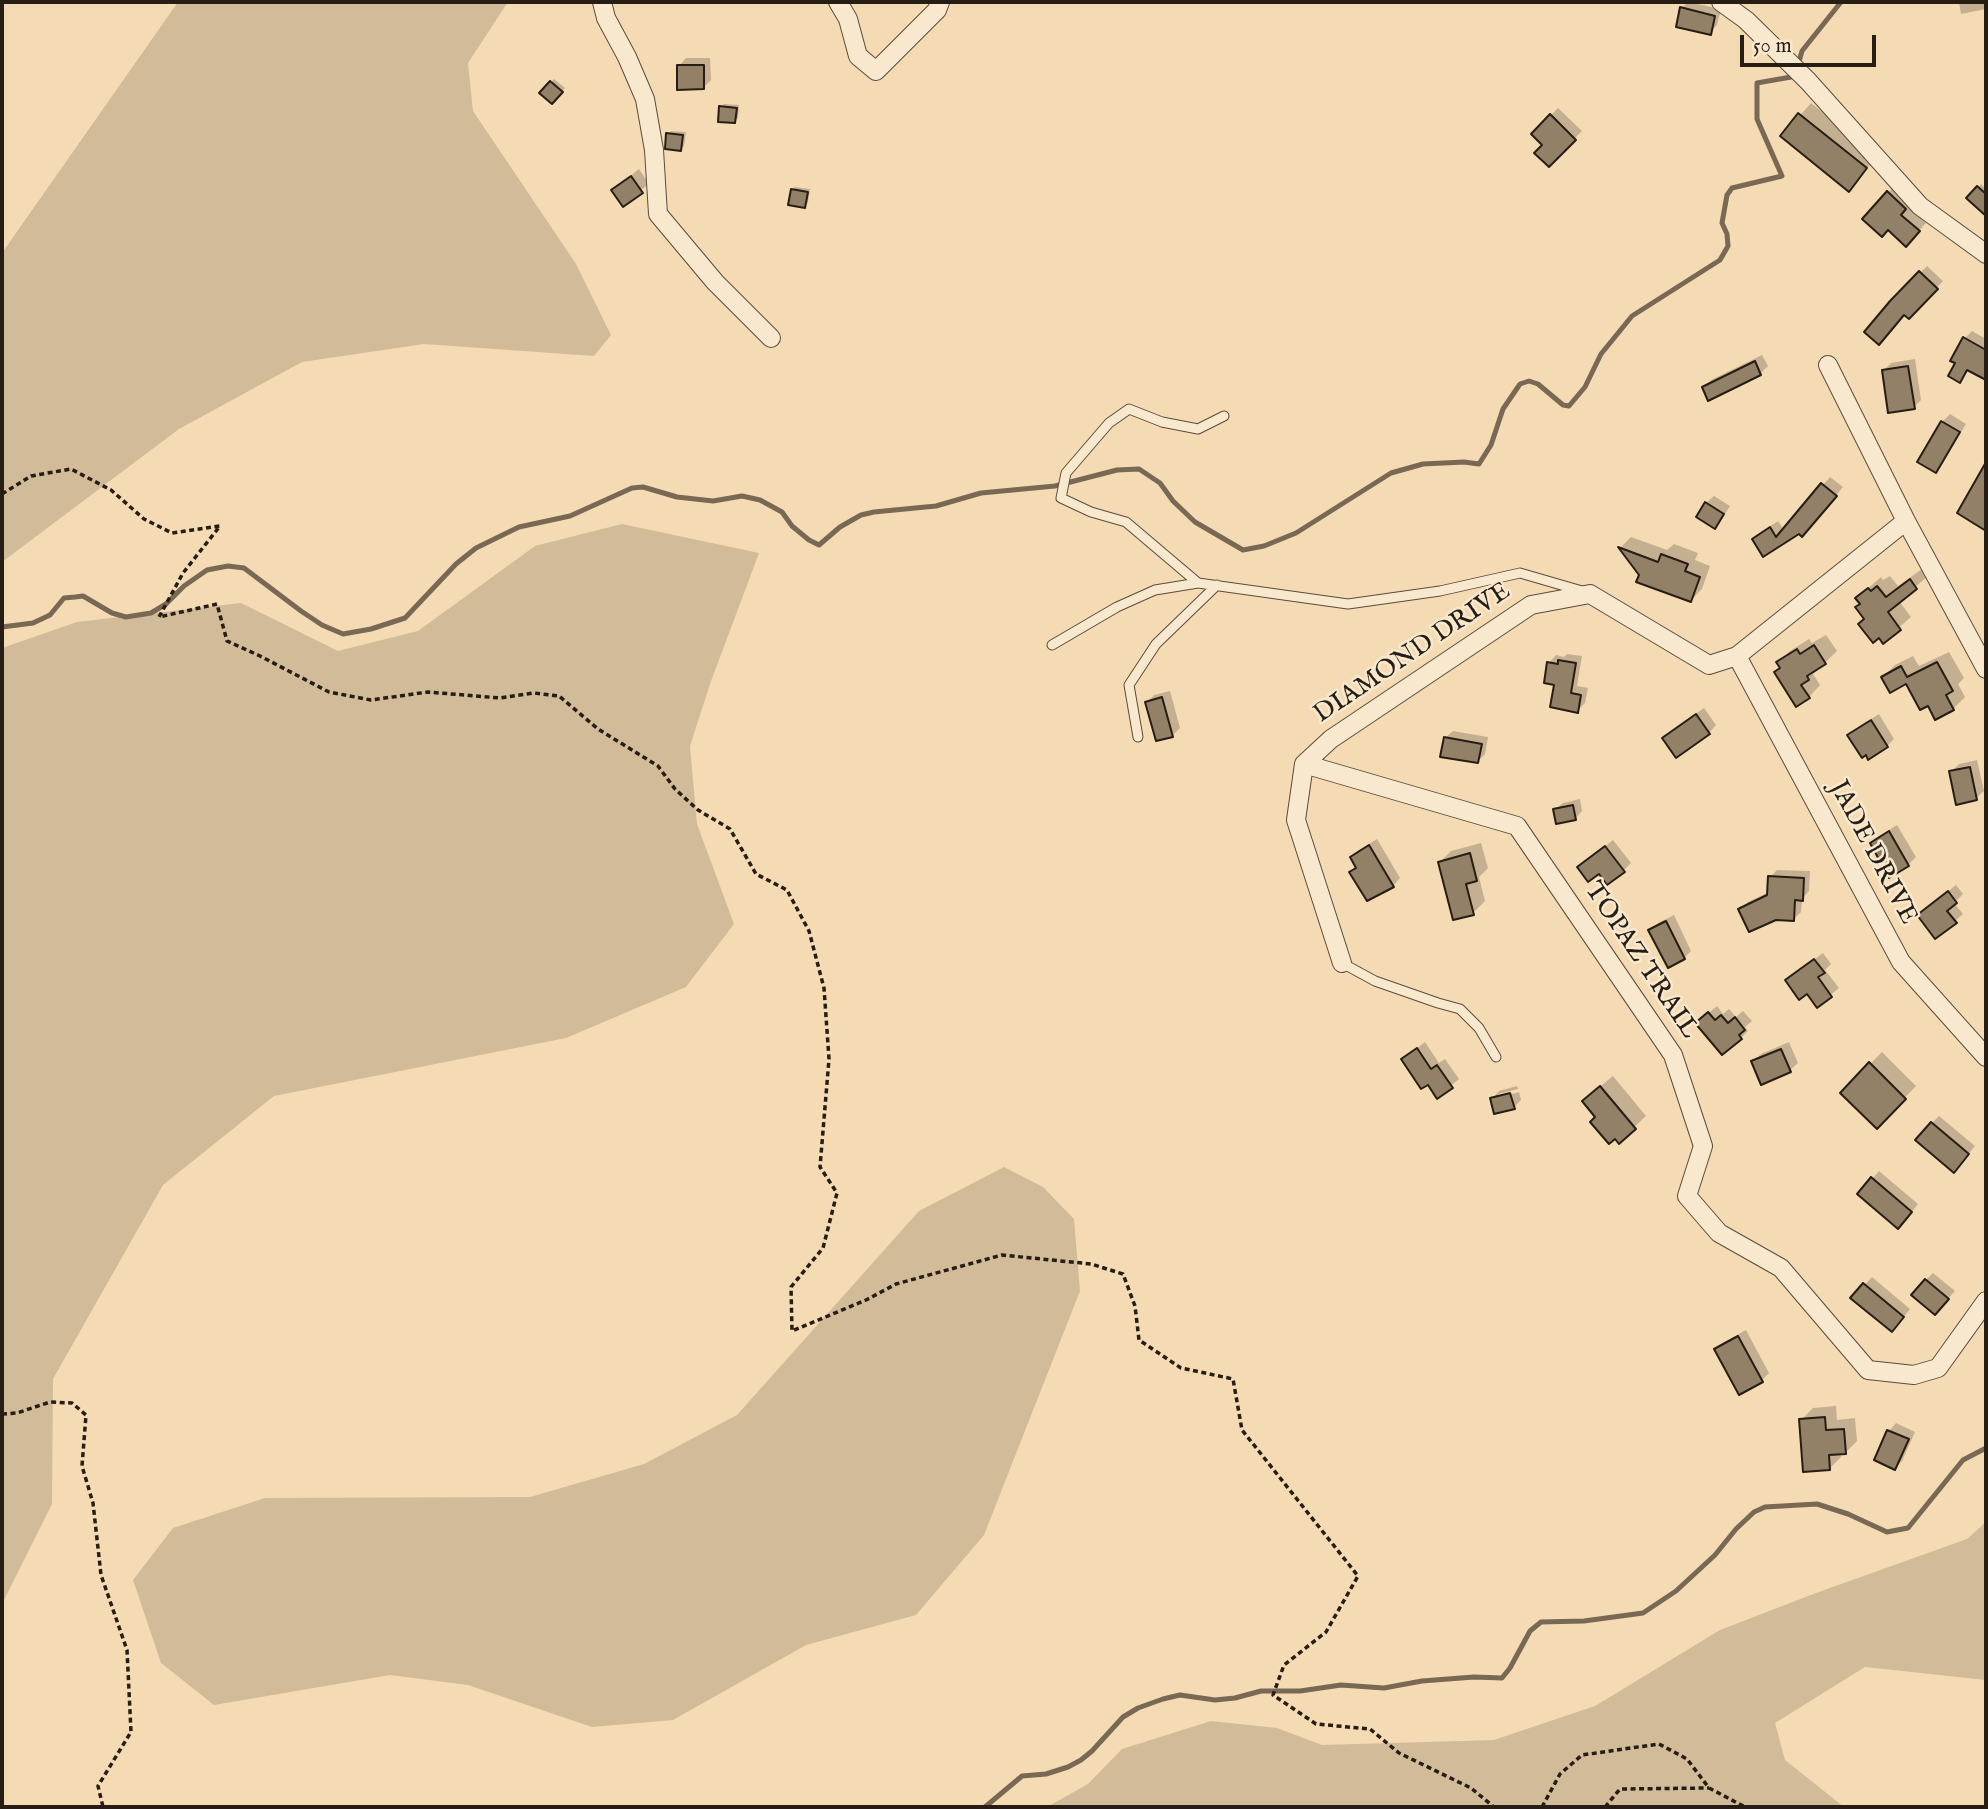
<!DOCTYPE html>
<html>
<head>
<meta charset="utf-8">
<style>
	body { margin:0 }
	#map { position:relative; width:1988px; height:1809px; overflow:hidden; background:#f5dbb4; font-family:"IM FELL English",serif }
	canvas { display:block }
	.frame { position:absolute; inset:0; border:4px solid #261d14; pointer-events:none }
	.scale { position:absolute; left:1740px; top:35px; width:136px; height:32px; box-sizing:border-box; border:4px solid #261d14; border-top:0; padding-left:9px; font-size:21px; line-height:24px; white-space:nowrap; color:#261d14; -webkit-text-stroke:5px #f8e8ce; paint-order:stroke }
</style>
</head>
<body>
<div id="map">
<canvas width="1988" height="1809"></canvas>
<div class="frame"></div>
<div class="scale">50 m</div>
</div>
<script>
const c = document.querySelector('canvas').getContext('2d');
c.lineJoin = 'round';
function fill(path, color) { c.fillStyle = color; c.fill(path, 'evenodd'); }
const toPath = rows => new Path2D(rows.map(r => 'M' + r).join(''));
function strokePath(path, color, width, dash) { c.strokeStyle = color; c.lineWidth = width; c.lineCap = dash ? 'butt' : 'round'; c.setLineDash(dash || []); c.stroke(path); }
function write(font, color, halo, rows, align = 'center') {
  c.font = font + ' "IM FELL English",serif'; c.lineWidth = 5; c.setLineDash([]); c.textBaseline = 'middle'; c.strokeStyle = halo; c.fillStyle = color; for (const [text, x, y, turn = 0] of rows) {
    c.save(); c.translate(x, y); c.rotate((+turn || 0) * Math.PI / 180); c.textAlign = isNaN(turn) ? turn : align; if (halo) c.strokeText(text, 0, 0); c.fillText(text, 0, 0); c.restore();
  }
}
fill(toPath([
	[178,2,508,2,468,63,473,111,576,264,611,335,594,356,424,344,302,362,179,429,2,562,2,253],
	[622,524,759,553,711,681,690,746,697,824,734,924,686,987,566,1038,274,1096,163,1185,53,1379,52,1504,2,1604,2,648,77,622,241,603,338,651,418,631,535,546],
	[1004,1167,1043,1187,1074,1219,1080,1291,984,1535,916,1615,806,1645,673,1720,592,1727,468,1685,390,1675,214,1705,161,1663,133,1580,173,1528,265,1498,530,1497,644,1464,737,1415,919,1211],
	[1986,1522,1986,1680,1865,1667,1775,1723,1785,1760,1844,1807,1047,1807,1088,1784,1122,1749,1211,1721,1277,1728,1322,1745,1494,1740,1595,1706,1720,1630,1816,1593,1967,1539]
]), '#d2bb99');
fill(toPath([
	[1688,2,1721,9,1717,25,1710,33,1682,8],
	[1959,2,1986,2,1986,9,1961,14],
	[686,58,710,58,711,80,703,88,679,66],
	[554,79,565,88,552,102,542,92],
	[1811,103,1878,156,1849,189,1782,136],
	[724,104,739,105,738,118,734,122,721,107],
	[1558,108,1582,131,1549,164,1544,145,1533,134],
	[671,131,686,132,684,146,681,149,668,134],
	[639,169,649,184,623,204,613,190],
	[1981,184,1986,189,1986,208,1983,211,1969,198],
	[1895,185,1912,201,1907,206,1926,223,1913,237,1888,228,1888,193],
	[795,187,810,189,808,202,805,206,792,190],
	[1927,266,1943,281,1909,317,1891,302],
	[1972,331,1986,339,1986,374,1983,377,1970,369,1960,380,1965,338],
	[1762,355,1768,366,1760,374,1709,399,1704,387,1711,380],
	[1915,359,1921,400,1914,407,1884,370,1891,363],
	[1950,414,1966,424,1943,463,1936,470,1942,422],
	[1830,477,1843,487,1810,527,1764,554,1754,539,1761,532,1778,521,1784,530],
	[1714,496,1730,506,1722,519,1715,526,1706,503],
	[1631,537,1667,550,1674,544,1698,553,1695,560,1710,566,1702,589,1691,600,1641,574,1621,547],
	[1922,569,1928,576,1899,601,1911,617,1883,641,1866,619,1862,603,1857,598,1881,577,1883,580,1890,576,1898,586],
	[1826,635,1837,651,1813,674,1820,685,1809,697,1778,662,1790,651,1809,639,1812,643],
	[1949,652,1964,678,1958,684,1965,697,1953,709,1928,704,1907,682,1883,677,1895,665,1913,656,1919,666],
	[1567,654,1582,656,1577,686,1588,688,1585,703,1577,711,1556,683,1549,663,1556,655,1564,657],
	[1170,691,1180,728,1173,735,1157,739,1147,702,1154,695],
	[1704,708,1716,725,1709,733,1664,738,1671,731],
	[1879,714,1894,739,1887,746,1866,752,1850,735,1857,728],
	[1453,731,1488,737,1485,754,1478,761,1445,738],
	[1977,760,1984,791,1976,798,1951,772,1959,764],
	[1580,799,1582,811,1575,819,1555,810,1563,803],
	[1897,825,1916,857,1908,865,1872,843,1879,836],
	[1377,839,1400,878,1393,886,1351,872,1357,866,1352,857,1359,850],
	[1613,840,1631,863,1624,870,1579,867],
	[1481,843,1488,868,1479,877,1485,901,1473,913,1440,862,1451,851],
	[1777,870,1810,871,1809,891,1802,899,1801,912,1794,919,1740,909,1748,902,1769,892,1770,877],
	[1956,885,1963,894,1954,903,1963,914,1955,921,1927,908],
	[1674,915,1691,951,1684,958,1650,930,1658,923],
	[1823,953,1831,964,1825,970,1839,988,1817,1006,1807,992,1787,980],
	[1717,1006,1723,1014,1729,1009,1736,1017,1743,1011,1752,1021,1745,1027,1748,1031,1741,1038,1705,1016],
	[1425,1042,1439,1063,1445,1059,1459,1079,1438,1096,1428,1082,1403,1059],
	[1789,1042,1798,1063,1790,1070,1753,1062,1761,1054],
	[1882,1052,1916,1086,1877,1127,1842,1093],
	[1613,1076,1646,1116,1619,1141,1598,1117,1596,1090],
	[1517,1086,1518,1089,1498,1094,1498,1098,1519,1092,1521,1100,1514,1107,1492,1099,1499,1091],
	[1939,1116,1975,1146,1961,1163,1932,1123],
	[1879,1171,1918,1204,1905,1220,1872,1179],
	[1933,1273,1955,1291,1942,1305,1926,1280],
	[1872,1277,1910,1309,1899,1323,1853,1297],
	[1746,1330,1769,1373,1762,1380,1716,1350,1724,1342],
	[1836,1406,1837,1420,1855,1418,1857,1441,1845,1453,1840,1453,1841,1457,1829,1469,1801,1420,1813,1408],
	[1896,1423,1915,1432,1902,1461,1895,1468,1876,1460,1889,1431]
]), '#0003');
strokePath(toPath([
	[1798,65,1802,51,1841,2],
	[2,627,33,623,50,615,64,598,75,597,83,596,112,613,126,617,151,613,166,604,184,586,207,570,228,566,244,568,301,611,322,625,343,634,371,629,405,618,456,564,476,548,519,527,570,516,632,488,643,487,677,497,713,501,742,496,760,500,782,512,792,526,809,540,819,545,840,527,861,515,874,512,936,506,981,493,1055,486,1117,470,1139,469,1160,483,1173,501,1195,522,1243,550,1264,546,1296,533,1391,473,1423,464,1464,462,1479,464,1491,445,1503,409,1520,384,1529,381,1538,384,1563,405,1569,406,1585,387,1601,354,1632,316,1720,260,1728,246,1727,234,1722,223,1727,195,1732,188,1782,176,1757,119,1757,83,1791,77,1793,73],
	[985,1807,1022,1776,1046,1774,1068,1767,1081,1760,1092,1751,1123,1717,1138,1708,1163,1699,1180,1695,1215,1700,1235,1698,1261,1691,1300,1691,1341,1685,1384,1688,1422,1681,1474,1677,1502,1678,1510,1668,1530,1631,1541,1622,1584,1621,1643,1613,1676,1591,1715,1555,1736,1529,1754,1512,1765,1507,1817,1504,1848,1514,1887,1532,1908,1528,1963,1460,1986,1448]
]), '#786854', 5);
const building = toPath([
	[1680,7,1715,16,1711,35,1676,27,1680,7],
	[677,65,704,65,704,89,677,90,677,65],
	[550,81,563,92,552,104,539,93,550,81],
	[719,106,737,108,735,123,718,122,719,106],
	[1798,113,1867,168,1849,192,1780,136,1798,113],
	[1550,114,1576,140,1549,167,1534,153,1542,145,1531,134,1550,114],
	[666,133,683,135,681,151,665,149,666,133],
	[631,176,643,193,623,207,611,190,631,176],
	[1977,186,1986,194,1986,216,1966,198,1977,186],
	[791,189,808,192,805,208,788,205,791,189],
	[1887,191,1906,209,1901,215,1920,231,1906,247,1888,230,1882,237,1862,219,1887,191],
	[1919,271,1938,289,1909,319,1904,315,1879,345,1864,332,1890,301,1919,271],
	[1963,337,1986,350,1986,380,1967,370,1960,383,1948,376,1955,363,1950,361,1963,337],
	[1755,361,1761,375,1708,401,1702,387,1755,361],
	[1908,366,1915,409,1888,413,1882,370,1908,366],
	[1941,421,1960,432,1936,473,1917,462,1941,421],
	[1986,462,1986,531,1957,513,1986,462],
	[1821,483,1837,496,1802,537,1799,534,1763,557,1752,539,1770,527,1776,537,1821,483],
	[1705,502,1724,514,1715,529,1696,517,1705,502],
	[1618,547,1658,562,1661,554,1688,564,1685,571,1700,577,1691,602,1636,582,1639,575,1618,547],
	[1910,579,1917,589,1888,612,1901,630,1883,644,1879,638,1873,643,1858,624,1864,619,1855,607,1860,604,1855,598,1868,588,1871,591,1877,586,1886,597,1910,579],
	[1814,645,1826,664,1807,676,1809,680,1801,685,1810,698,1796,707,1774,672,1780,668,1776,662,1797,649,1800,654,1814,645],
	[1558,660,1576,663,1571,693,1581,695,1578,713,1550,707,1554,685,1544,683,1547,662,1558,664,1558,660],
	[1937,662,1953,691,1946,695,1954,710,1935,720,1928,706,1920,710,1906,684,1890,693,1881,677,1901,666,1907,677,1937,662],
	[1162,697,1173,737,1156,741,1145,702,1162,697],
	[1696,714,1710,734,1676,758,1662,738,1696,714],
	[1871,720,1888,747,1868,760,1866,755,1862,758,1847,735,1871,720],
	[1444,737,1482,744,1478,763,1440,757,1444,737],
	[1970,767,1977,800,1956,805,1949,771,1970,767],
	[1573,805,1576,820,1556,824,1553,809,1573,805],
	[1889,831,1909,866,1889,878,1870,843,1889,831],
	[1369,845,1394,887,1367,901,1349,872,1356,868,1350,857,1369,845],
	[1605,846,1625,872,1607,885,1599,874,1588,882,1577,867,1605,846],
	[1470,853,1477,881,1466,884,1474,915,1453,920,1438,862,1470,853],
	[1768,876,1804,878,1803,901,1795,900,1794,921,1776,920,1749,932,1738,909,1767,895,1768,876],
	[1948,891,1957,903,1947,911,1957,923,1935,939,1917,915,1948,891],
	[1666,921,1685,959,1668,968,1648,930,1666,921],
	[1814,959,1825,973,1818,977,1832,997,1817,1008,1807,994,1799,1000,1785,980,1814,959],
	[1708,1012,1715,1020,1721,1015,1728,1023,1735,1017,1745,1030,1739,1035,1742,1039,1722,1055,1695,1023,1708,1012],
	[1417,1048,1431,1069,1437,1065,1453,1088,1437,1099,1428,1085,1421,1089,1401,1059,1417,1048],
	[1781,1049,1791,1072,1761,1085,1751,1061,1781,1049],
	[1869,1062,1906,1099,1877,1129,1840,1093,1869,1062],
	[1600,1086,1636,1129,1619,1144,1615,1139,1609,1144,1590,1122,1595,1117,1582,1101,1600,1086],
	[1510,1093,1515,1109,1494,1114,1490,1098,1510,1093],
	[1931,1122,1969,1154,1954,1173,1915,1140,1931,1122],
	[1871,1177,1912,1212,1898,1229,1857,1194,1871,1177],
	[1925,1279,1949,1299,1935,1315,1911,1295,1925,1279],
	[1863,1283,1904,1317,1892,1332,1850,1298,1863,1283],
	[1738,1336,1763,1382,1739,1395,1714,1349,1738,1336],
	[1825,1417,1826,1430,1844,1429,1846,1454,1829,1455,1830,1470,1803,1472,1799,1419,1825,1417],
	[1887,1430,1909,1439,1895,1470,1874,1460,1887,1430]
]);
fill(building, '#928067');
strokePath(building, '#261d14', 2);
const service = toPath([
	[1198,583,1126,522,1091,512,1061,498,1066,473,1109,423,1129,409,1162,422,1198,429,1224,416],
	[1052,645,1117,607,1155,590,1198,583,1348,604,1440,591,1520,573,1582,591],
	[1138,737,1129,685,1156,644,1217,585],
	[1342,963,1375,981,1438,1003,1460,1009,1479,1028,1496,1057]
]);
const minor = toPath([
	[602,2,606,18,627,57,645,99,654,150,658,214,715,282,771,338],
	[838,2,848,19,858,56,876,71,937,10,940,2],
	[1721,2,1746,20,1808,81,1920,206,1986,254],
	[1828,365,1906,521,1986,669],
	[1737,656,1901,962,1986,1057],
	[1304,764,1517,826,1673,1055,1703,1146,1687,1196,1719,1233,1781,1268,1868,1370,1914,1375,1938,1368,1986,1301],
	[1342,963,1296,820,1304,764,1331,739,1531,605,1590,594,1709,665,1737,656,1906,521]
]);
strokePath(service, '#5a4c3c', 11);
strokePath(minor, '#5a4c3c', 20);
strokePath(toPath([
	[2,494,31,476,71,469,111,490,144,519,172,533,220,526,183,573,159,617,217,604,227,641,260,656,329,692,371,700,428,692,500,698,534,693,559,696,598,729,658,766,675,789,698,810,730,829,756,874,787,890,809,931,824,988,829,1059,820,1167,837,1193,823,1248,791,1287,792,1331,866,1300,896,1284,1002,1255,1091,1264,1123,1274,1135,1306,1139,1340,1181,1368,1233,1379,1242,1430,1358,1576,1326,1632,1284,1665,1273,1695,1316,1724,1370,1729,1399,1753,1471,1788,1494,1807],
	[2,1414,17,1413,50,1402,72,1403,86,1415,82,1466,93,1503,101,1575,127,1650,131,1732,98,1786,103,1807],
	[1542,1807,1560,1774,1582,1755,1659,1744,1687,1759,1709,1788,1745,1807],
	[1605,1807,1620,1789,1709,1788]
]), '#261d14', 3.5, [5, 3.5]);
strokePath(service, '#f8e8ce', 9);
strokePath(minor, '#f8e8ce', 18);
write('26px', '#261d14', '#f8e8ce', [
	["DIAMOND DRIVE",1413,654,-34],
	["JADE DRIVE",1872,853,62],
	["TOPAZ TRAIL",1640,961,56]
]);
</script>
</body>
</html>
